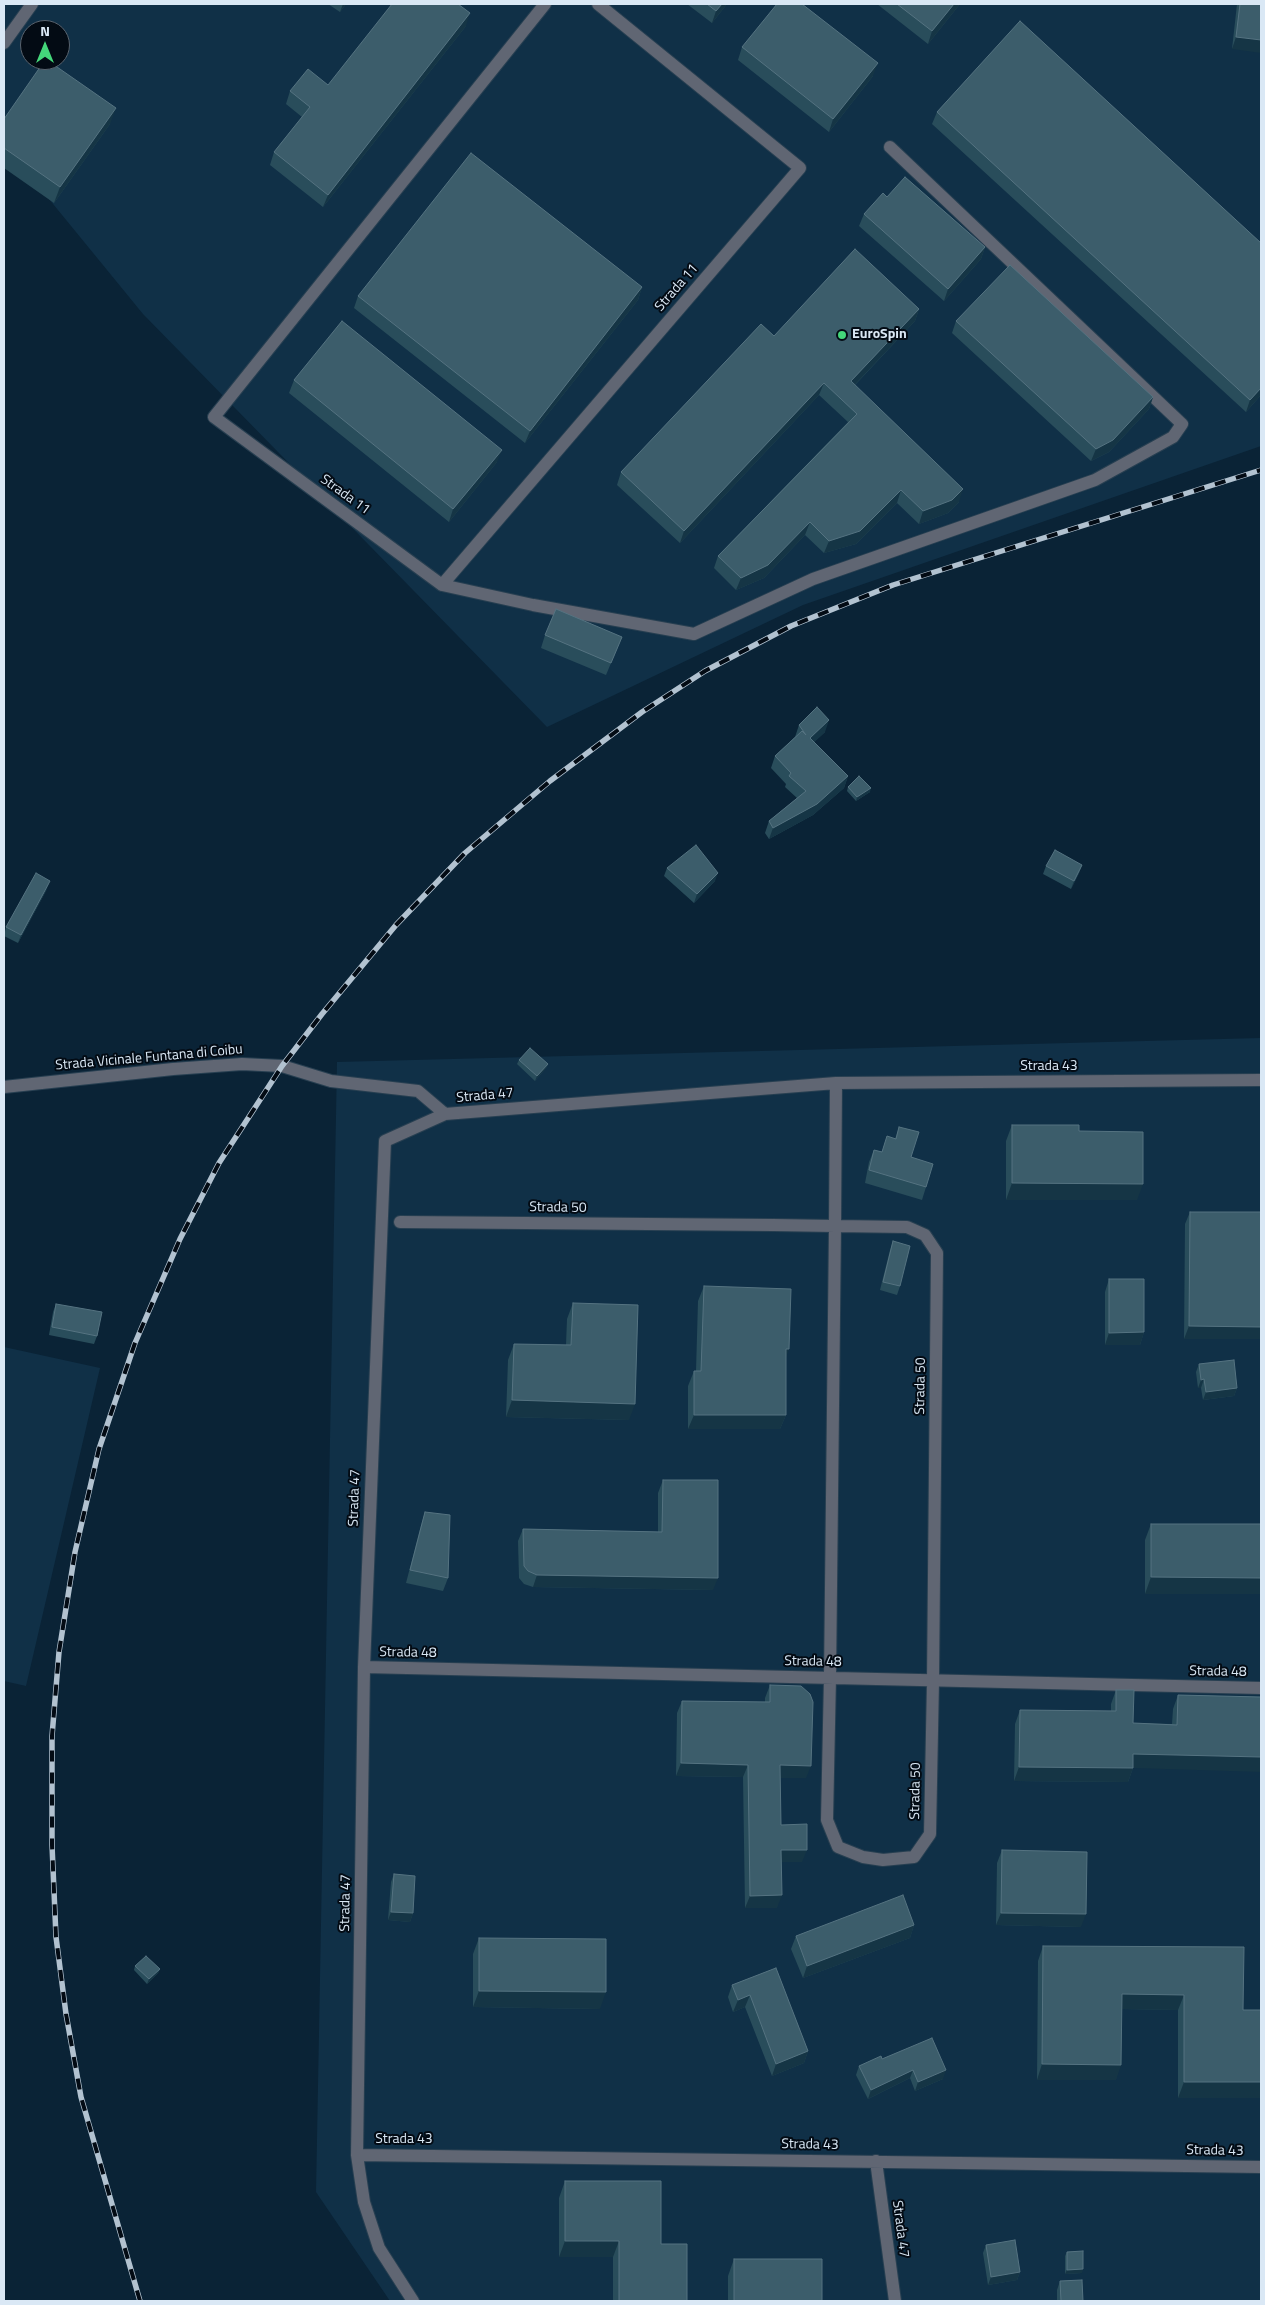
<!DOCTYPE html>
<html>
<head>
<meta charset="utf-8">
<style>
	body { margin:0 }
	#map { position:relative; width:1265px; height:2305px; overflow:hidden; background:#0a2336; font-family:"Titillium Web",sans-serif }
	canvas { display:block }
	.frame { position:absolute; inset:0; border:5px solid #dae8f5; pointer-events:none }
	.north { position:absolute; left:20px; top:20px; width:50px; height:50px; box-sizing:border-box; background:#030b14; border:1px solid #59636e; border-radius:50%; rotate:0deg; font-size:14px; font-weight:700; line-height:20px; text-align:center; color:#dae8f5 }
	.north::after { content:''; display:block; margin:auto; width:18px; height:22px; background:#44d77a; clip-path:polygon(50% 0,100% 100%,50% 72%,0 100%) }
</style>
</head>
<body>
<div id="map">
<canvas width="1265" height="2305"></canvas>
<div class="frame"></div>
<div class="north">N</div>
</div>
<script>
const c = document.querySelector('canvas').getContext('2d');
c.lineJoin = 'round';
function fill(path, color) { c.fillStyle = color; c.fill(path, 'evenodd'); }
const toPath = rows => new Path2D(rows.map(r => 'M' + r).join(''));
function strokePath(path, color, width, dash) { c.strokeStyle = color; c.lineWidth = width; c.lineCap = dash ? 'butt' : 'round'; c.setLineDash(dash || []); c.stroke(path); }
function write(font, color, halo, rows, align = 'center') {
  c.font = font + ' "Titillium Web",sans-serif'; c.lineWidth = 4; c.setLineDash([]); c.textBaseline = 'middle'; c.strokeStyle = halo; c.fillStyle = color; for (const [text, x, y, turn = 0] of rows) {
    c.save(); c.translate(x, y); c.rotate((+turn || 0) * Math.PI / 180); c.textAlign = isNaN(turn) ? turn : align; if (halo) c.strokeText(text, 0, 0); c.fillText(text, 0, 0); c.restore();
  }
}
fill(toPath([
	[4,4,1261,4,1261,446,803,605,547,727,143,314,4,144],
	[30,30,60,30,60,60,30,60],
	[1261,1038,1261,2301,390,2301,316,2192,337,1062],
	[4,1347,100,1368,26,1686,4,1681]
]), '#103047');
const minor = toPath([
	[545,4,214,417,442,585,800,168,598,4],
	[4,43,32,4],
	[442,585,533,605,694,634,813,579,1095,480,1173,437,1182,424,890,147],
	[4,1087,173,1069,242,1064,282,1066,331,1081,418,1091,445,1114],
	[400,1222,773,1225,835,1226,907,1227,925,1235,937,1253,933,1681,930,1834,914,1857,883,1860,863,1857,838,1847,827,1820,830,1677,835,1226,836,1083],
	[364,1667,1261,1688],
	[357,2155,1261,2167],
	[876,2161,895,2301],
	[413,2301,379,2248,364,2202,357,2155,364,1667,385,1141,445,1114,836,1083,1261,1080]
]);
strokePath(minor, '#273f51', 14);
strokePath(minor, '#606673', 12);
const rail = toPath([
	[140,2301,81,2097,66,2014,56,1937,52,1845,52,1736,59,1652,75,1552,99,1449,135,1343,180,1239,219,1163,282,1066,322,1014,396,925,465,853,550,781,642,712,705,671,791,626,893,585,1261,470]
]);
strokePath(rail, '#b2c2d0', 5.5);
strokePath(rail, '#030b14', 4, [11]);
fill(toPath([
	[328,4,346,4,340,12],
	[687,4,727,4,712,23],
	[877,4,960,4,928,44],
	[1237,4,1261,4,1232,49],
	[466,26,323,207,270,165,274,152,302,117,286,104,290,91,328,85],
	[742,47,873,76,829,132,738,60],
	[937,112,1261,395,1246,412,932,124],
	[4,119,110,124,54,203,4,168],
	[887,197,985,247,981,259,944,301,859,226,864,214],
	[642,287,638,300,525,443,354,308,358,296],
	[919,309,915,321,855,385,959,502,948,513,919,524,897,503,856,544,824,553,805,535,764,578,736,590,714,568,718,556,848,422,819,395,680,543,617,485,621,472,774,336],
	[956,321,1153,397,1149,409,1109,452,1091,461,952,333],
	[294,380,497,462,449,522,289,393],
	[545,635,622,637,606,675,541,648],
	[799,725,825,732,814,742,848,776,844,788,813,815,769,839,765,833,769,821,797,798,785,787,786,784,771,768,775,756,795,737],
	[848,787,870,792,856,801,847,791],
	[1082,865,1079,873,1071,889,1043,874,1046,866],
	[667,868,715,881,694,903,664,876],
	[47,889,18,943,4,936,6,927],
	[519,1060,548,1064,546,1068,535,1081,517,1064],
	[1012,1125,1079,1131,1137,1200,1006,1200,1006,1141],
	[899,1127,911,1157,926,1187,922,1200,865,1183,869,1162,874,1150,882,1152,887,1136,895,1139],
	[1190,1212,1261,1212,1261,1339,1184,1339,1185,1224],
	[893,1241,900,1286,897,1295,880,1290,890,1250],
	[1109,1279,1144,1332,1140,1345,1105,1345,1105,1292],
	[704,1286,786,1358,786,1415,780,1429,688,1429,688,1386,694,1371,696,1371,698,1301],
	[573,1303,629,1420,506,1417,508,1360,514,1344,566,1345,567,1319],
	[56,1304,97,1336,94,1344,49,1335,53,1312],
	[1199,1364,1237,1388,1234,1396,1203,1400,1201,1388,1198,1388,1196,1372],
	[663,1480,713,1590,533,1587,524,1584,519,1578,518,1541,523,1529,658,1532,658,1493],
	[425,1512,448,1578,443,1591,406,1583,421,1525],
	[1151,1524,1261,1524,1145,1594,1145,1540],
	[770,1685,806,1778,780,1778,781,1825,802,1862,781,1862,777,1908,745,1908,743,1777,676,1776,677,1713,682,1701,765,1702,765,1698],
	[1116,1690,1133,1723,1172,1724,1173,1709,1178,1695,1261,1697,1133,1768,1128,1782,1014,1781,1015,1724,1020,1710,1111,1711,1111,1704],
	[1002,1850,1081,1927,996,1925,997,1863],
	[394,1874,413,1913,410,1922,388,1920,391,1882],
	[914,1925,910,1938,803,1978,791,1949,796,1936],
	[479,1938,600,2009,473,2007,473,1954],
	[1043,1946,1243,2010,1261,2098,1178,2098,1178,2010,1122,2009,1116,2080,1037,2080,1038,1961],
	[135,1966,160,1969,158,1973,147,1984,134,1970],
	[776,1968,808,2051,804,2063,772,2076,745,2007,733,2012,728,1997,732,1985],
	[882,2059,943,2079,915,2091,910,2078,868,2099,856,2075,859,2066],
	[565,2181,661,2244,687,2301,613,2301,613,2257,559,2257,559,2198],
	[986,2245,1020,2272,1017,2280,988,2285,983,2253],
	[1067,2252,1082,2273,1065,2274,1065,2256],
	[734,2259,822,2301,728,2301,728,2276],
	[1060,2281,1083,2301,1057,2301,1057,2290]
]), '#294d5b');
fill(toPath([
	[343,4,346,4,340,12],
	[722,4,727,4,712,23,716,11],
	[954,4,960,4,928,44,932,31],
	[470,13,466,26,323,207,328,195],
	[1236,37,1261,40,1261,53,1232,49],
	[878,63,873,76,829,132,833,119],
	[116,108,110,124,54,203,60,187],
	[985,247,981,259,944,301,948,289],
	[642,287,638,300,525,443,530,431],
	[919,309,915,321,847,393,851,381],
	[824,383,819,395,680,543,684,531],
	[1261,388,1261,395,1246,412,1250,400],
	[1153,397,1149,409,1109,452,1091,461,1096,449],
	[502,450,497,462,449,522,453,509],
	[963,489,959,502,948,513,919,524,923,511],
	[901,490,897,503,856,544,824,553,829,541],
	[810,522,805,535,764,578,736,590,741,578],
	[829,720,825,732,806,750,810,738],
	[848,776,844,788,813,815,769,839,773,828],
	[871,788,870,792,856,801,857,797],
	[1082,865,1079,873,1071,889,1074,881],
	[718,873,715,881,694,903,697,894],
	[50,881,47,889,18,943,21,935],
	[548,1064,546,1068,535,1081,537,1076],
	[1012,1183,1143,1184,1137,1200,1006,1200],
	[1189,1326,1261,1327,1261,1339,1184,1339],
	[1144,1332,1140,1345,1105,1345,1109,1333],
	[786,1349,789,1349,784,1364],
	[1204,1379,1201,1388,1198,1388,1201,1380],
	[1237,1388,1234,1396,1203,1400,1206,1392],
	[512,1400,635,1404,629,1420,506,1417],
	[694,1415,786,1415,780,1429,688,1429],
	[537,1575,718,1578,713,1590,533,1587],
	[1151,1577,1261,1578,1261,1594,1145,1594],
	[1133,1754,1261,1757,1261,1772,1133,1768,1128,1782,1014,1781,1019,1767],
	[681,1763,748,1765,743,1777,676,1776],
	[780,1765,811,1766,806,1778,775,1778],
	[781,1850,807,1850,802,1862,777,1862],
	[782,1895,777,1908,745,1908,750,1896],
	[391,1912,413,1913,410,1922,388,1920],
	[1001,1913,1086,1914,1081,1927,996,1925],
	[914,1925,910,1938,803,1978,807,1966],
	[160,1969,158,1973,147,1984,149,1979],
	[479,1991,606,1992,600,2009,473,2007],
	[1122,1994,1184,1995,1178,2010,1116,2009],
	[750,1995,745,2007,733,2012,738,2000],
	[808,2051,804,2063,772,2076,776,2064],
	[1042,2064,1121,2065,1116,2080,1037,2080],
	[913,2070,910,2078,868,2099,871,2090],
	[946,2070,943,2079,915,2091,918,2082],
	[1184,2082,1261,2082,1261,2098,1178,2098],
	[565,2241,619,2241,613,2257,559,2257],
	[1083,2269,1082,2273,1065,2274,1067,2270],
	[1020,2272,1017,2280,988,2285,991,2277]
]), '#153545');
const building = toPath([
	[392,4,458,4,470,13,328,195,274,152,310,107,290,91,308,69,328,85,392,4],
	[707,4,722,4,716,11,707,4],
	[777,4,802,4,878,63,833,119,742,47,777,4],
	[897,4,954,4,932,31,897,4],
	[1240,4,1261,4,1261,40,1236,37,1240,4],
	[1020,21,1261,243,1261,388,1250,400,937,112,1020,21],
	[45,60,47,60,116,108,60,187,4,148,4,119,45,60],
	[471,153,642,287,530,431,358,296,471,153],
	[905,177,985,247,948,289,864,214,883,193,887,197,905,177],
	[855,249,919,309,851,381,963,489,952,500,923,511,901,490,860,531,829,541,810,522,768,565,741,578,718,556,857,414,824,383,684,531,621,472,761,324,774,336,855,249],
	[1010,265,1153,397,1113,440,1096,449,956,321,1010,265],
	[342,321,502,450,453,509,294,380,342,321],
	[556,609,622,637,611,663,545,635,556,609],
	[817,707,829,720,810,738,848,776,817,804,773,828,769,821,806,791,789,776,791,773,775,756,802,731,806,735,799,725,817,707],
	[859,776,871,788,857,797,848,787,859,776],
	[696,845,718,873,697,894,667,868,696,845],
	[1055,850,1082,865,1074,881,1046,866,1055,850],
	[36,873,50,881,21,935,6,927,36,873],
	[530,1048,548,1064,537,1076,519,1060,530,1048],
	[1012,1125,1079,1125,1079,1131,1143,1132,1143,1184,1012,1183,1012,1125],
	[899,1127,919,1132,911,1157,933,1164,926,1187,869,1170,874,1150,882,1152,887,1136,896,1139,899,1127],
	[1190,1212,1261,1212,1261,1327,1189,1326,1190,1212],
	[893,1241,910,1246,900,1286,883,1282,893,1241],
	[1109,1279,1144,1279,1144,1332,1109,1333,1109,1279],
	[704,1286,791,1289,789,1349,786,1349,786,1415,694,1415,694,1371,701,1371,704,1286],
	[573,1303,638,1305,635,1404,512,1400,514,1344,571,1345,573,1303],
	[56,1304,102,1312,97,1336,52,1327,56,1304],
	[1234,1360,1237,1388,1206,1392,1204,1379,1201,1380,1199,1364,1234,1360],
	[663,1480,718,1480,718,1578,537,1575,528,1571,524,1566,523,1529,662,1532,663,1480],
	[425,1512,450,1515,448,1578,410,1570,425,1512],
	[1151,1524,1261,1524,1261,1578,1151,1577,1151,1524],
	[770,1685,801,1686,810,1694,813,1702,811,1766,780,1765,781,1825,807,1824,807,1850,781,1850,782,1895,750,1896,748,1765,681,1763,682,1701,770,1702,770,1685],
	[1116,1690,1134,1690,1133,1723,1177,1725,1178,1695,1261,1697,1261,1757,1133,1754,1133,1768,1019,1767,1020,1710,1116,1711,1116,1690],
	[1002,1850,1087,1852,1086,1914,1001,1913,1002,1850],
	[394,1874,415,1876,413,1913,391,1912,394,1874],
	[903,1895,914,1925,807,1966,796,1936,903,1895],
	[479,1938,606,1939,606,1992,479,1991,479,1938],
	[1043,1946,1244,1947,1243,2010,1261,2010,1261,2082,1184,2082,1184,1995,1122,1994,1121,2065,1042,2064,1043,1946],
	[146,1956,160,1969,149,1979,135,1966,146,1956],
	[776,1968,808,2051,776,2064,750,1995,738,2000,732,1985,776,1968],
	[932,2038,946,2070,918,2082,913,2070,871,2090,859,2066,881,2056,882,2059,932,2038],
	[565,2181,661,2181,661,2244,687,2244,687,2301,619,2301,619,2241,565,2241,565,2181],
	[1015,2240,1020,2272,991,2277,986,2245,1015,2240],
	[1083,2251,1083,2269,1067,2270,1067,2252,1083,2251],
	[734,2259,822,2259,822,2301,734,2301,734,2259],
	[1082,2280,1083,2301,1061,2301,1060,2281,1082,2280]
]);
fill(building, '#3c5d6b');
strokePath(building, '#557381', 1);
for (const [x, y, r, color] of [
	[842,335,5,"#44d77a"]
]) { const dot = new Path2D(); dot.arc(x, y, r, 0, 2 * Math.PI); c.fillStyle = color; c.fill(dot); strokePath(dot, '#030b14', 2); }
write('14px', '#dae8f5', '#030b14', [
	["Strada 11",677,288,-49],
	["Strada 11",345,495,36],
	["Strada Vicinale Funtana di Coibu",149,1058,-5],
	["Strada 43",1049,1067],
	["Strada 47",485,1096,-5],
	["Strada 50",558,1208,1],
	["Strada 50",921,1386,-89],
	["Strada 47",355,1498,-88],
	["Strada 48",408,1653,1],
	["Strada 48",813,1662,1],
	["Strada 48",1218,1672,1],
	["Strada 50",916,1791,-89],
	["Strada 47",346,1903,-89],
	["Strada 43",404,2140],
	["Strada 43",810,2145,1],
	["Strada 43",1215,2151,1],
	["Strada 47",900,2229,83]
]);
write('bold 14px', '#dae8f5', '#030b14', [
	["EuroSpin",852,335]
], 'left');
</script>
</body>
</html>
